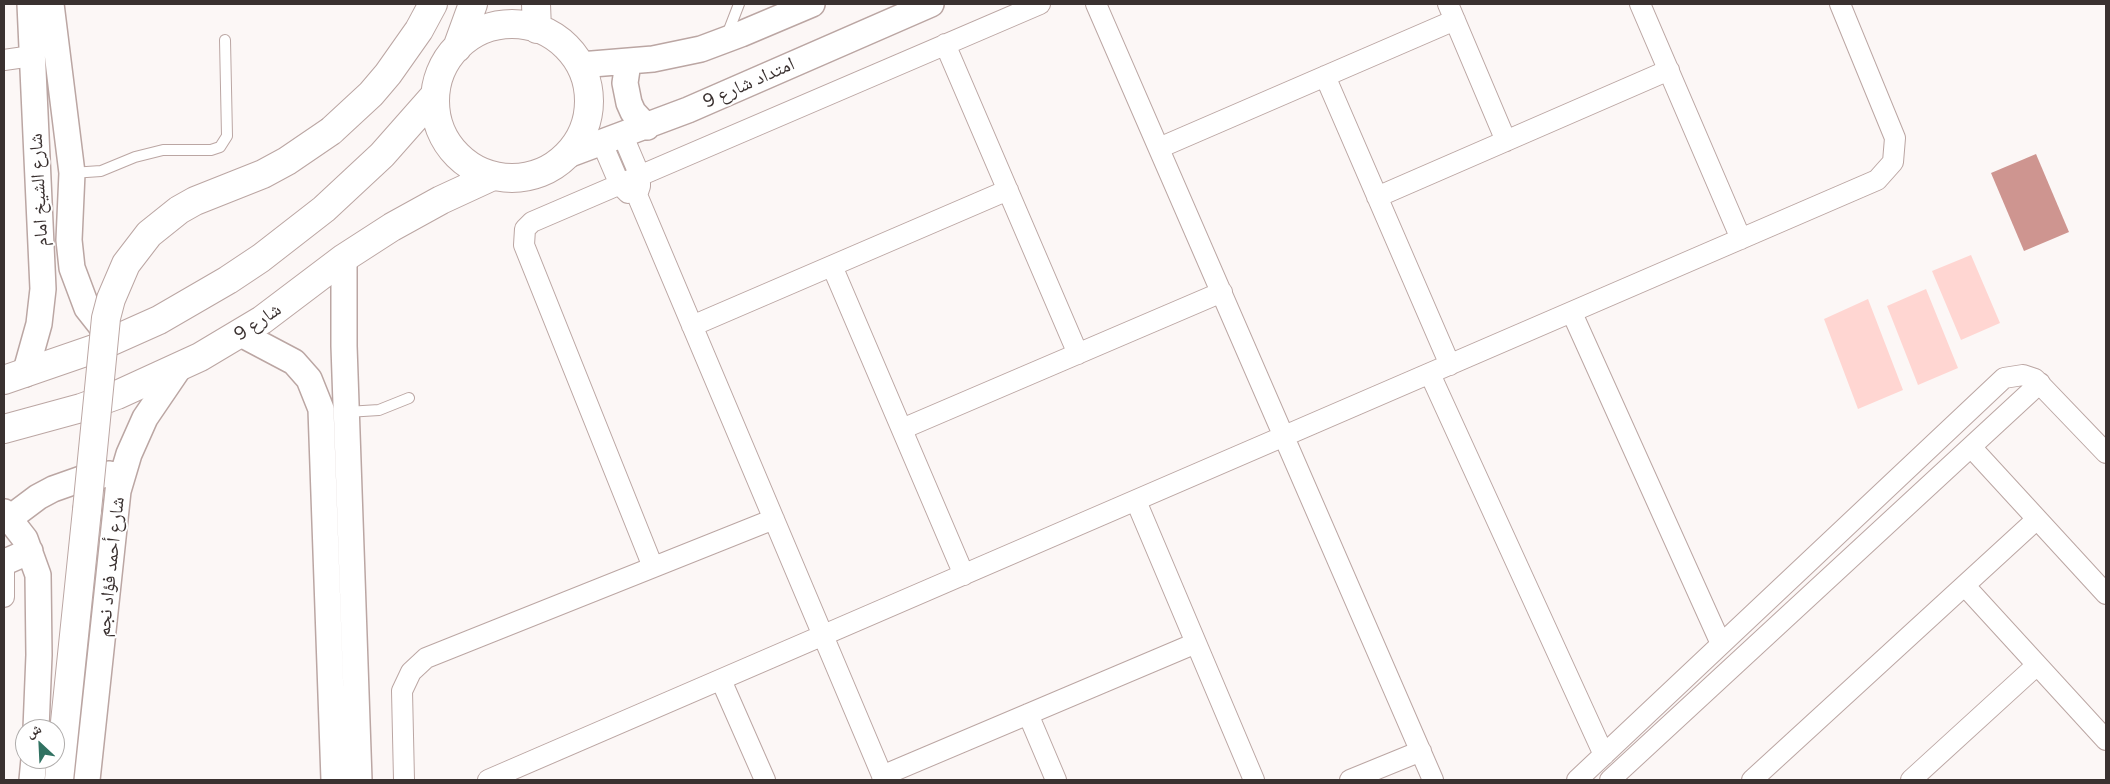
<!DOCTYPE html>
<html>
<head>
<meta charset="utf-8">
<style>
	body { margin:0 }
	#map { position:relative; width:2110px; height:784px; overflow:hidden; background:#fcf7f6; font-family:Figtree,"Noto Naskh Arabic",sans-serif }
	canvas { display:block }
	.frame { position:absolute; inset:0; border:5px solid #3a3130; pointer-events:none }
	.north { position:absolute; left:15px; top:719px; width:50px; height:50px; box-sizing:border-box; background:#fff; border:1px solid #b0adac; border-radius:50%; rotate:335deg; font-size:14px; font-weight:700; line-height:20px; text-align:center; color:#3a3130 }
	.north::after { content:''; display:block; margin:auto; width:18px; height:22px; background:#317262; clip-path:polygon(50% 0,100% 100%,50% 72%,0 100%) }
</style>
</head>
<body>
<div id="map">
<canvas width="2110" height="784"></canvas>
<div class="frame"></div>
<div class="north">ش</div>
</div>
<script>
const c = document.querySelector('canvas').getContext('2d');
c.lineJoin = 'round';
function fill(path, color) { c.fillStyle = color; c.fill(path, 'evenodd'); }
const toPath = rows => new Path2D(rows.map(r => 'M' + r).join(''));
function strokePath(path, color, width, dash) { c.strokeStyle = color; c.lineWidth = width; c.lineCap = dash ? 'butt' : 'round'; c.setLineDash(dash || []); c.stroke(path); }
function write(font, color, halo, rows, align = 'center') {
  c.font = font + ' Figtree,"Noto Naskh Arabic",sans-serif'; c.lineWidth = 4; c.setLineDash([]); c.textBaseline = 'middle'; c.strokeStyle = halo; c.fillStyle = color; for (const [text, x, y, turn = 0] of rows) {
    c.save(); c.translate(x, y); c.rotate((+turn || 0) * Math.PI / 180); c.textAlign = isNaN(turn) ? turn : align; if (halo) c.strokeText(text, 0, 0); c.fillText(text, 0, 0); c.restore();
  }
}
fill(toPath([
	[1971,255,2000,323,1961,340,1932,271],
	[1926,289,1958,368,1918,385,1887,306],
	[1868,299,1903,390,1858,409,1824,319]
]), '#ffd6d2');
fill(toPath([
	[2036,154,2069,232,2024,251,1991,173]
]), '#ce9590');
const service = toPath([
	[727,35,739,4],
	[72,173,101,171,135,157,163,150,211,150,220,147,227,136,225,40],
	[347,412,379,410,409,398]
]);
const minor = toPath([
	[1096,4,1433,780],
	[1448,4,1506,141],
	[1640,4,1741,239],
	[945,44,1078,354],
	[4,60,32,56],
	[1325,76,1450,365],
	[623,136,640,176,640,186,637,195,884,780],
	[602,143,620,185,628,193],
	[1159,148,1455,20],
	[1377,197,1669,70],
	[832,266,964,575],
	[1572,313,1721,644],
	[692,326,1008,190],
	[1430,374,1604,755],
	[902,429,1222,292],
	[1971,447,2106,594],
	[1136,501,1254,780],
	[4,558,4,597],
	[653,567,524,245,525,229,532,222,1040,4],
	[1965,586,2106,740],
	[721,680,765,780],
	[1028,714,1056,780],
	[882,776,1196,643],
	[404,780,402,691,411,672,426,658,774,519],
	[488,780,1877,180,1893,162,1895,138,1840,4],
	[1350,780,1421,751],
	[1577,780,2004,378,2023,375,2035,379,2106,453],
	[1610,780,2040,383],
	[1752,780,2037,519],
	[1911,780,2037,665]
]);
const tertiary = toPath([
	[51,4,72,173,69,240,72,268,87,308,113,341],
	[628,63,625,83,629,103,633,112,647,127],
	[580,65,653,59,701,49,741,34,812,4],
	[565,156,688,110,931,4],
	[344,258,344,346,359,780],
	[241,334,294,362,309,379,321,409,334,780],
	[25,374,39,324,43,289,30,4],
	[4,512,25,539,38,575,39,655,36,729],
	[10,518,38,497,53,489,87,477,110,474],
	[5,562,30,551],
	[32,780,34,759],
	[87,780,118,491,129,454,145,418,179,368]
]);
const secondary = toPath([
	[536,4,537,29],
	'435 101a77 77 0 1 1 154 0a77 77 0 1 1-154 0Z',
	[457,48,473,4],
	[331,131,371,94,388,74,419,30,433,4],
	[4,380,94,349,159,320,228,280,261,258,324,209,382,155,435,95],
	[4,429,81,408,117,395,200,357,262,320,344,258,392,227,441,200,493,176],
	[59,780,87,510]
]);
strokePath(service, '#bba6a3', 12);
strokePath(minor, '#bba6a3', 22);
strokePath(tertiary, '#bba6a3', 28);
strokePath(secondary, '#bba6a3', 30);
strokePath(service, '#fff', 10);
strokePath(minor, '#fff', 20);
strokePath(tertiary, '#fff', 25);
strokePath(secondary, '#fff', 28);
const secondaryBridge = toPath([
	[87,510,106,318,111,299,126,264,149,234,179,210,195,201,263,174,287,161,331,131]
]);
strokePath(secondaryBridge, '#bba6a3', 30, []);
strokePath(secondaryBridge, '#fff', 28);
write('19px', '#3a3130', '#fff', [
	["امتداد شارع 9",749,83,-24],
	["شارع الشيخ امام",39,190,-93],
	["شارع 9",258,322,-34],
	["شارع أحمد فؤاد نجم",111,567,-84]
]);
</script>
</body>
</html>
